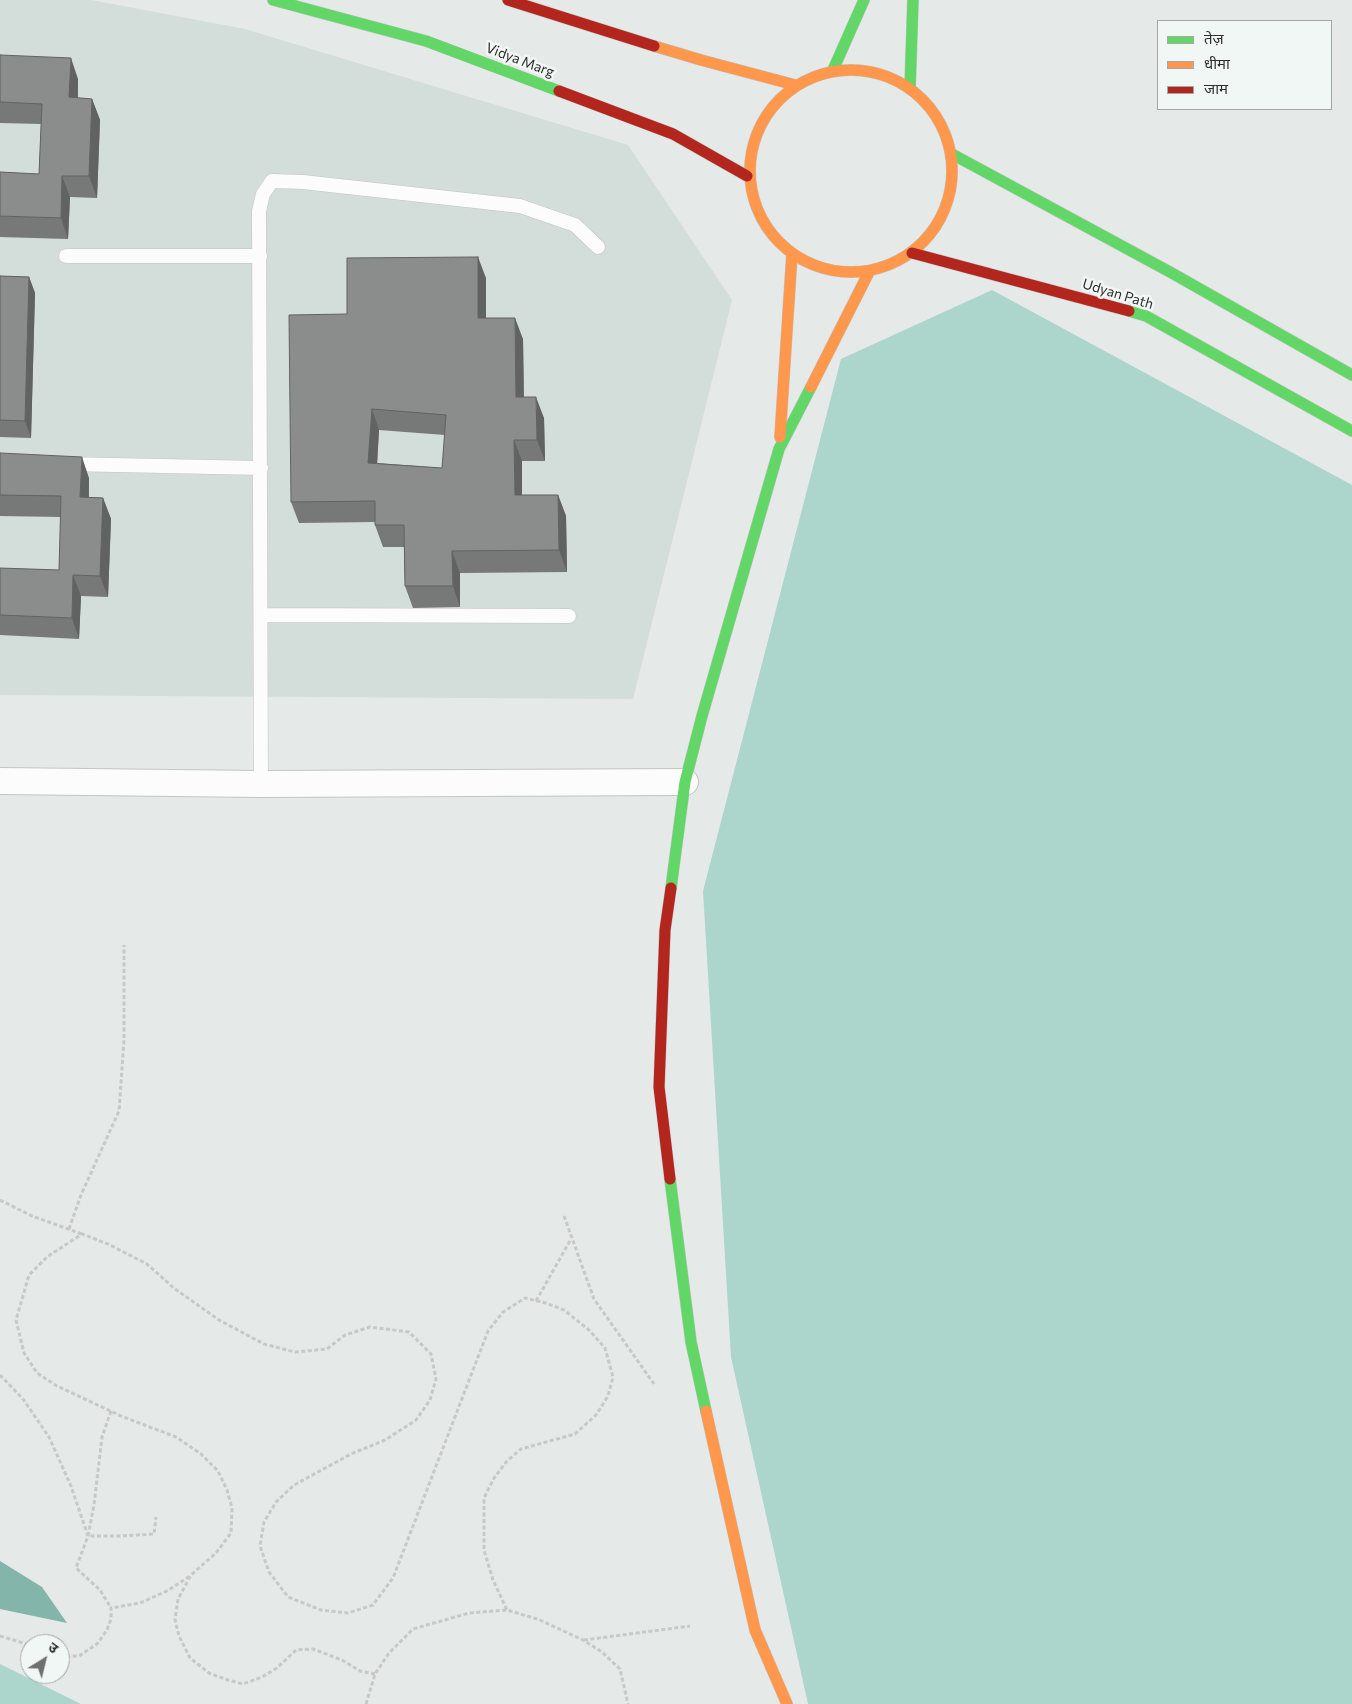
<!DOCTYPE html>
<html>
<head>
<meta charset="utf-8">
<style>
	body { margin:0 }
	#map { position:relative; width:1352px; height:1704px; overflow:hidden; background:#e5e9e7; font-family:Commissioner,"Noto Sans Devanagari",sans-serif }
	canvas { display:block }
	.legend { position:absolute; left:1157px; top:20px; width:175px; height:90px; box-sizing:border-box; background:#f1f7f5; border:1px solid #a3a7a6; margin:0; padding:6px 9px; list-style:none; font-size:15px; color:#2d2f2f }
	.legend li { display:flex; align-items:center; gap:10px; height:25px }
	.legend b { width:25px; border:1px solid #a3a7a6 }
	.north { position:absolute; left:20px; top:1634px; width:50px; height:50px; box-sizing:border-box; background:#f1f7f5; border:1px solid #a3a7a6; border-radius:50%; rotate:36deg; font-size:14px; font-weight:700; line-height:20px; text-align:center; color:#2d2f2f }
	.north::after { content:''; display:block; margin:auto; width:18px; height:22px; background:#6d706f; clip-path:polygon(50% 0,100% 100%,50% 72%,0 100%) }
</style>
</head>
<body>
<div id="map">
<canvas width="1352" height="1704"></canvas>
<ul class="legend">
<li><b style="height:6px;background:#63d668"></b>तेज़</li>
<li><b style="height:6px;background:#ff974d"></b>धीमा</li>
<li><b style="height:6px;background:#b3261e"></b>जाम</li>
</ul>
<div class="north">उ</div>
</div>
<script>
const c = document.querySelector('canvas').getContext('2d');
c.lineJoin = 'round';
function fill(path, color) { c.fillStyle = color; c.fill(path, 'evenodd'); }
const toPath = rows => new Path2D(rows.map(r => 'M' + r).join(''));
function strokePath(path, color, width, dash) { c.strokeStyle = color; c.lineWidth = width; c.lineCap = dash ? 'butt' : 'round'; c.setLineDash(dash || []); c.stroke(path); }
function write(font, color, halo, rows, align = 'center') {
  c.font = font + ' Commissioner,sans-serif'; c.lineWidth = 5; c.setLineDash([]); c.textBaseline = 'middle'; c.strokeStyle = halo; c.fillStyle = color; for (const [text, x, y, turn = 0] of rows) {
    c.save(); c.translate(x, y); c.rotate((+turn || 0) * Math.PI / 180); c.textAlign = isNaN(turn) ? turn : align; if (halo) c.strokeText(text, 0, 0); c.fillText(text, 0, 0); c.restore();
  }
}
fill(toPath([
	[0,0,91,0,245,29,628,145,732,300,633,699,0,695]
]), '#d3ddda');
fill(toPath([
	[992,290,1352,485,1352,1704,808,1704,731,1357,703,891,841,359],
	[0,1664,81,1704,0,1704]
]), '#acd5cc');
fill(toPath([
	[0,1561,42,1587,67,1623,0,1609]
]), '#83b5ab');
const lane = toPath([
	[66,256,260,256],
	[66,464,261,468],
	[261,615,569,616],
	[261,784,259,211,263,194,272,181,303,182,520,206,575,225,598,247]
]);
const street = toPath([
	[0,781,261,784,685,782]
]);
const fast = toPath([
	[273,0,426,41,559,91],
	[833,70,864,0],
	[910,88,913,0],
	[952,154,1170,272,1352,375],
	[1129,311,1146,316,1352,431],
	[671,888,685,782,702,716,779,449,811,387],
	[670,1179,691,1342,706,1411]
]);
const slow = toPath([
	[654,46,701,60,795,85],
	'750 171a101 101 0 1 1 202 0a101 101 0 1 1-202 0Z',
	[811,387,869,272],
	[780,437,792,254],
	[706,1411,755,1630,787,1704]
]);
const jam = toPath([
	[508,0,654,46],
	[559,91,673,134,747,176],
	[912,253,1129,311],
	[670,1179,659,1087,665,930,671,888]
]);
strokePath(lane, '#c3c5c4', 15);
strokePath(street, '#c3c5c4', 28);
strokePath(fast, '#c3c5c4', 12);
strokePath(slow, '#c3c5c4', 12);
strokePath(jam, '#c3c5c4', 12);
strokePath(toPath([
	[0,1200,32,1216,82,1234],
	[564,1216,594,1299,654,1384],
	[69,1229,81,1195,119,1111,124,1040,124,945],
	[536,1301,571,1239],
	[0,1375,23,1399,49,1437,71,1486,88,1536,76,1568,100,1590,111,1608],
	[111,1411,102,1437,94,1505,88,1536,120,1536,154,1534,156,1517],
	[0,1636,30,1645],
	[584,1640,690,1626],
	[60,1654,67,1656,79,1656,97,1644,107,1630,111,1619,111,1608,140,1603,167,1591,190,1576],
	[375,1674,360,1671,342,1660,313,1649,296,1650,277,1668,262,1677,243,1684,228,1680,209,1673,190,1658,179,1636,175,1620,178,1599,191,1575,216,1553,231,1533,232,1508,227,1490,218,1471,201,1454,176,1437,121,1416,57,1386,37,1373,24,1353,16,1320,29,1275,47,1257,82,1234,108,1244,147,1264,175,1289,219,1320,264,1344,295,1352,327,1349,345,1335,370,1327,409,1332,431,1354,436,1379,430,1400,416,1420,385,1440,351,1454,294,1485,276,1502,264,1522,260,1546,269,1572,288,1597,321,1610,348,1613,373,1605,393,1578,488,1331,503,1312,525,1298,546,1303,564,1310,589,1330,605,1348,613,1377,608,1396,596,1415,575,1434,521,1449,507,1461,494,1478,484,1498,484,1550,493,1580,507,1610],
	[366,1704,375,1674,389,1653,413,1629,469,1613,507,1610,540,1620,583,1640,602,1652,620,1669,628,1704]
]), '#c7c8c8', 3, [4, 2.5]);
strokePath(lane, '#fbfcfb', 14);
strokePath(street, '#fbfcfb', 26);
strokePath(fast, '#63d668', 11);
strokePath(slow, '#ff974d', 11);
strokePath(jam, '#b3261e', 11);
fill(toPath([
	[0,55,78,79,78,98,92,99,100,120,97,198,70,197,68,239,0,237,0,172,39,174,41,124,0,123],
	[0,276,29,277,35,293,31,438,0,437],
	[486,278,486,318,523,339,524,397,544,418,545,461,522,461,522,495,558,495,566,516,567,572,460,573,460,607,413,608,405,586,404,547,383,547,375,525,375,522,299,523,291,502,347,314],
	[379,430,445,435,442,468,377,463],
	[0,453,89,478,89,497,103,498,111,519,108,597,81,596,79,639,0,635,0,568,59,570,61,517,0,516]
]), '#777978');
fill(toPath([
	[71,58,78,79,77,119,69,97],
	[92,99,100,120,97,198,89,176],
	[62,176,70,197,68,239,61,218],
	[478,257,486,278,486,339,478,318],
	[29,277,35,293,31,438,25,421],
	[515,318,523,339,524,418,516,397],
	[536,397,544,418,545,461,537,440],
	[372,409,379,430,376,484,368,463],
	[514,440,522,461,522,516,515,495],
	[82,457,89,478,88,518,80,497],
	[558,495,566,516,567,572,559,550],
	[103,498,111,519,108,597,100,576],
	[452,551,460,573,460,607,453,586],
	[73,575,81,596,79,639,72,618]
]), '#616362');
const building = toPath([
	[0,55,71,58,69,97,92,99,89,176,62,176,61,218,0,216,0,172,39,174,42,104,0,102,0,55],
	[478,257,478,318,515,318,516,397,536,397,537,440,514,440,515,495,558,495,559,550,452,551,453,586,405,586,404,525,375,525,375,501,291,502,289,315,347,314,347,258,478,257],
	[372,409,446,415,442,468,368,463,372,409],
	[0,276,29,277,25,421,0,420,0,276],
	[0,453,82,457,80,497,103,498,100,576,73,575,72,618,0,615,0,568,59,570,61,496,0,495,0,453]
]);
fill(building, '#8a8d8c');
strokePath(building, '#616362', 1);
write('14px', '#2d2f2f', '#f1f7f5', [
	["Vidya Marg",520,60,21],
	["Udyan Path",1118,294,17]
]);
</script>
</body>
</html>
